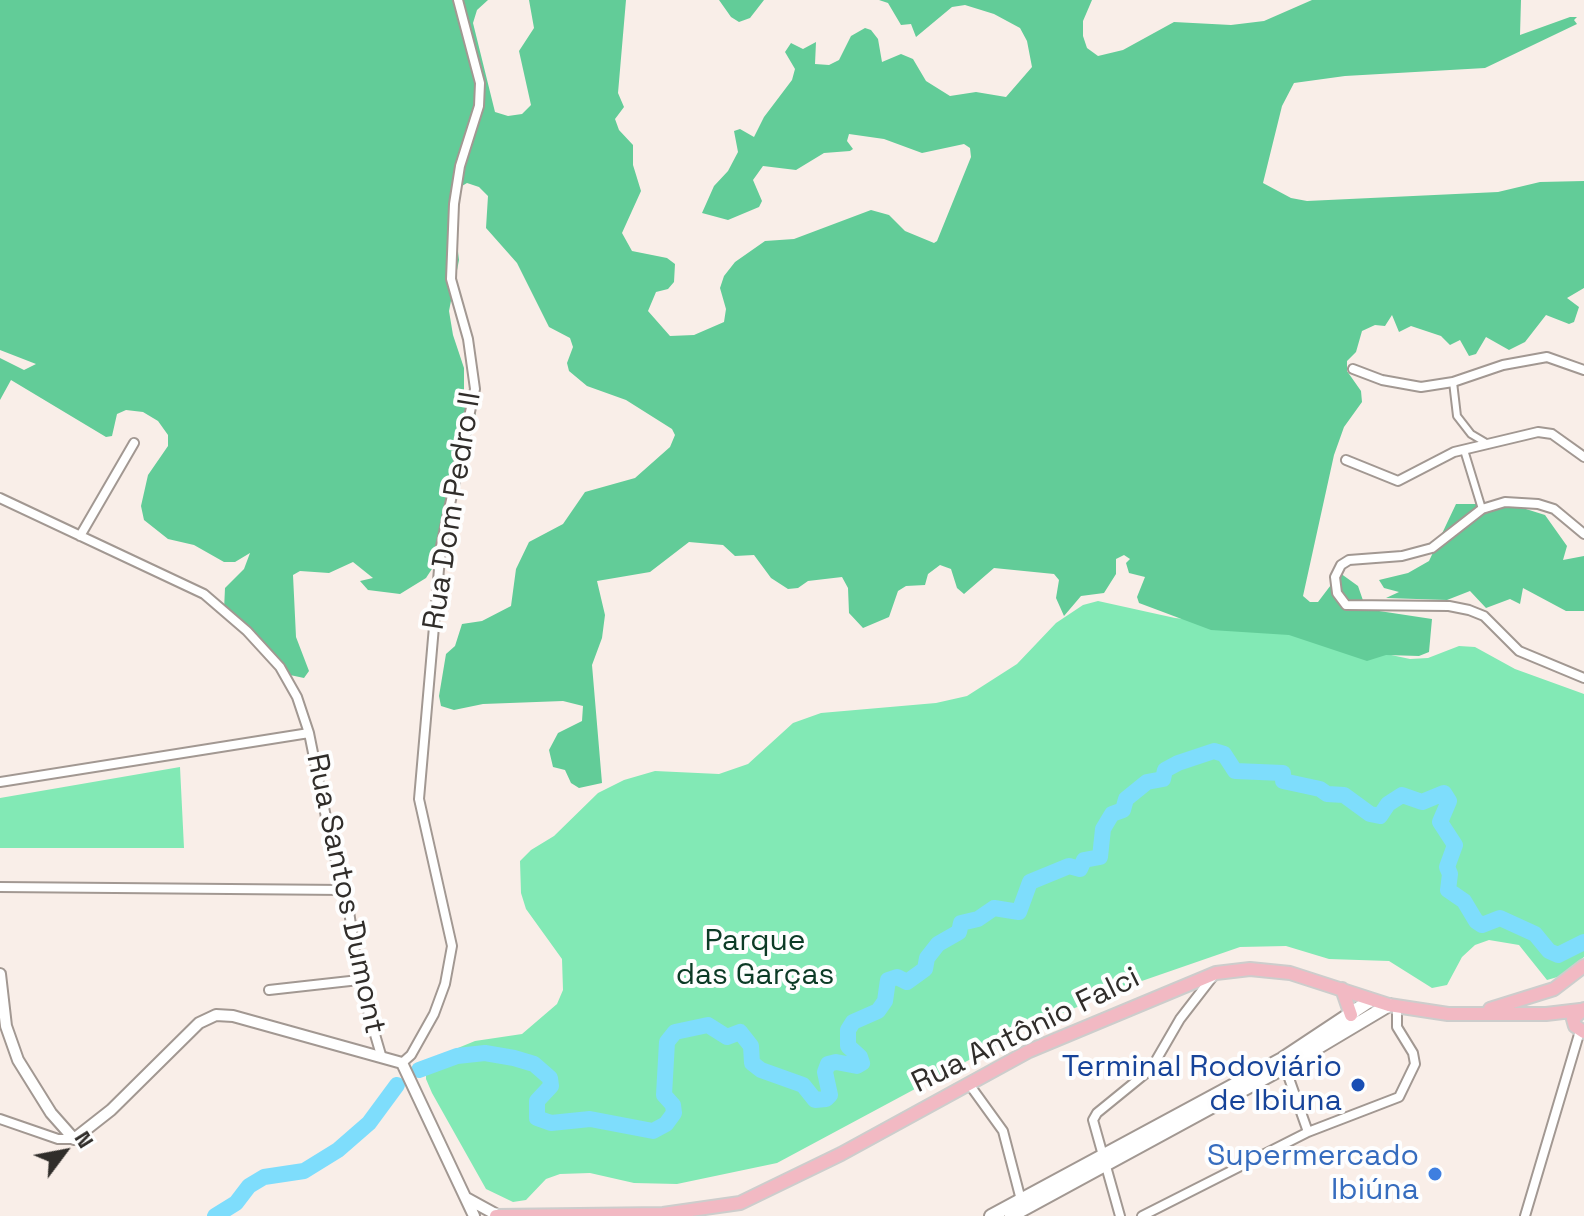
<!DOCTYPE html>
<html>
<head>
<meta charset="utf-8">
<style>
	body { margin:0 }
	#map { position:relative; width:1584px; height:1216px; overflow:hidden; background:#f9eee8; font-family:"Space Grotesk",sans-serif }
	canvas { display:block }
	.north { position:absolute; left:24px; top:1112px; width:80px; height:80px; -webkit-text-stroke:6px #fefefe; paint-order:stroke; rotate:58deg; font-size:22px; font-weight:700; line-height:32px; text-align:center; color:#302d2a }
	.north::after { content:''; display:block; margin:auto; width:28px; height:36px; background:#302d2a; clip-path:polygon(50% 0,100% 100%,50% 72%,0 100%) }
</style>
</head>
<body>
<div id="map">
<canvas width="1584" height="1216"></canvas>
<div class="north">N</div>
</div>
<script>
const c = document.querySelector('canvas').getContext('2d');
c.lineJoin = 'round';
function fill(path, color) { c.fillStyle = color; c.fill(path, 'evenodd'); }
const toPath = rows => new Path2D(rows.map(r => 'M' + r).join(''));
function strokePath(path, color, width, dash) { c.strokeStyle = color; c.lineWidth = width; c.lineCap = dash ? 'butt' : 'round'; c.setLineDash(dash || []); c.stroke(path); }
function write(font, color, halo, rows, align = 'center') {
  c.font = font + ' "Space Grotesk",sans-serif'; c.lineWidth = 8; c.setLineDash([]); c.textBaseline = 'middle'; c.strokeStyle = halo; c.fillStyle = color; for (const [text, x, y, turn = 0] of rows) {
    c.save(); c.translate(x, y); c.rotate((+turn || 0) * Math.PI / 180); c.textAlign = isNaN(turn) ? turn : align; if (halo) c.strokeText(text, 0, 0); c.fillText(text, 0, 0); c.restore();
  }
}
fill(toPath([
	[1098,601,1175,618,1254,626,1410,659,1428,658,1459,646,1475,647,1515,669,1584,694,1584,957,1561,976,1547,980,1519,945,1489,940,1475,945,1462,957,1447,985,1432,988,1389,961,1329,959,1286,946,1240,947,1136,983,1038,1023,777,1163,677,1184,634,1183,590,1173,560,1174,546,1179,526,1200,513,1202,486,1189,432,1093,426,1079,426,1061,475,1041,522,1034,557,1004,563,990,562,959,526,909,521,893,520,861,531,850,554,836,598,793,624,780,655,771,719,774,748,764,793,723,821,713,936,703,967,696,1017,664,1056,623,1083,605],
	[180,767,184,848,0,848,0,798]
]), '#82e9b5');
fill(toPath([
	[0,0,488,0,477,10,473,23,495,112,508,116,522,114,531,105,519,51,534,28,529,0,626,0,618,93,624,107,615,119,619,130,633,145,633,165,641,191,622,233,632,251,667,258,675,264,674,282,668,289,656,292,648,311,670,336,694,335,724,322,726,309,720,288,724,276,735,262,765,241,794,239,871,210,889,215,905,231,934,243,937,241,971,157,970,148,964,144,922,153,884,139,849,134,847,141,853,149,850,151,824,153,796,170,763,166,753,180,762,201,759,207,728,220,702,213,714,186,728,171,738,152,734,131,740,129,754,137,764,117,792,80,795,69,785,52,791,43,803,49,816,42,815,64,829,65,839,60,851,36,865,28,871,30,878,39,882,62,901,54,913,59,926,81,950,96,976,92,1006,97,1032,67,1027,41,1020,28,994,14,965,5,952,7,916,37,911,24,901,25,888,3,879,0,1092,0,1083,21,1083,36,1087,48,1098,56,1123,50,1174,22,1231,25,1264,21,1312,0,1521,0,1520,35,1570,17,1577,17,1574,20,1577,24,1485,68,1345,76,1294,83,1282,106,1263,183,1291,198,1307,201,1498,192,1540,182,1584,181,1584,288,1567,298,1579,307,1574,322,1569,324,1546,315,1525,342,1509,350,1486,337,1476,354,1469,356,1460,340,1450,345,1441,336,1411,326,1399,332,1392,315,1385,326,1375,325,1362,331,1356,352,1347,361,1347,371,1361,391,1362,402,1344,427,1334,455,1303,596,1310,602,1318,602,1340,573,1358,586,1366,609,1432,619,1429,652,1419,656,1386,655,1367,661,1289,635,1211,630,1139,603,1137,597,1145,577,1129,573,1126,563,1130,559,1124,555,1116,559,1116,574,1104,593,1081,596,1064,616,1056,598,1059,580,1054,574,994,568,964,594,957,588,951,569,940,565,928,574,925,585,906,586,898,591,889,617,863,628,849,613,848,588,842,577,808,581,798,588,788,589,771,578,754,555,735,556,723,545,689,542,650,572,597,581,605,615,602,638,592,665,602,783,579,788,571,783,565,770,553,767,549,750,558,733,582,721,583,706,563,701,483,704,454,710,441,706,439,696,446,654,455,646,462,624,482,621,511,606,516,569,529,542,563,524,585,492,635,478,670,447,675,435,672,429,626,400,587,386,569,371,567,363,573,347,570,338,549,327,517,263,486,228,488,196,479,187,467,183,462,186,454,217,459,260,449,311,453,335,464,368,464,400,474,392,476,420,467,448,452,472,441,555,426,578,400,594,368,590,360,581,373,578,353,562,329,573,300,571,293,575,296,637,309,671,304,678,290,675,224,610,225,588,244,569,250,553,235,562,224,562,194,545,168,539,144,520,141,506,148,475,168,446,168,435,158,421,143,412,126,410,117,414,112,436,106,437,11,380,0,400,0,358,24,370,36,364,0,350],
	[719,0,764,0,750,18,739,22,731,17],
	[1456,504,1510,504,1545,515,1567,546,1563,560,1584,556,1584,611,1566,611,1523,588,1520,604,1510,599,1486,608,1470,591,1447,600,1386,598,1399,592,1384,588,1379,580,1408,573,1429,561]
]), '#62cc98');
strokePath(toPath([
	[419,1070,457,1056,485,1053,514,1058,534,1064,550,1078,551,1086,537,1101,537,1118,551,1123,590,1119,653,1131,666,1124,674,1113,673,1105,664,1095,667,1042,675,1032,708,1025,727,1037,740,1032,751,1046,752,1063,761,1070,803,1085,815,1100,826,1099,830,1095,825,1072,828,1064,836,1062,857,1066,862,1063,860,1057,848,1046,848,1030,853,1022,878,1011,885,1001,888,980,897,977,907,982,925,969,927,958,938,944,959,932,961,923,978,919,994,908,1019,912,1030,882,1069,866,1080,869,1084,860,1100,857,1103,829,1112,814,1123,810,1126,799,1147,782,1163,779,1165,770,1178,763,1214,751,1224,754,1235,771,1283,773,1283,781,1320,789,1327,794,1344,795,1370,814,1380,816,1388,804,1402,795,1422,802,1444,793,1449,801,1440,822,1455,845,1447,867,1450,874,1448,890,1464,901,1476,921,1482,925,1500,918,1535,934,1549,951,1558,955,1584,942],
	[215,1216,236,1203,249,1186,264,1177,304,1171,338,1150,369,1123,397,1085]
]), '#7eddfc', 16);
const pedestrian = toPath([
	[1453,382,1457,416,1471,434,1488,444],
	[1464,450,1482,509]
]);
const minor = toPath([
	[1353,369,1382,380,1421,387,1453,382,1503,365,1547,357,1584,370],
	[1346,460,1398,481,1454,452,1538,432,1552,434,1584,457],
	[0,498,204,594,247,631,280,667,297,697,309,733,332,847,349,911,359,980,381,1055],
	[1584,534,1554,509,1538,504,1505,502,1482,509,1432,548,1402,556,1349,560,1341,565,1335,577,1337,593,1346,605,1449,606,1469,610,1484,616,1519,651,1584,678],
	[80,536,134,443],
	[0,782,309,733],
	[0,887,344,890],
	[269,990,359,980],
	[402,1063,411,1055,434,1014,445,984,452,946,419,799,441,546,475,389,468,339,451,279,454,204,460,166,479,106,480,83,458,0],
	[1284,1064,1308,1132],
	[969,1084,1003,1131,1021,1200],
	[0,1119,58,1139,74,1139],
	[1120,1216,1093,1120,1097,1113,1151,1069,1180,1019,1214,975],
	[1142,1216,1308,1132,1399,1097,1415,1064,1413,1053,1397,1027,1397,1006],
	[1525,1216,1580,1031]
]);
const tertiary = toPath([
	[0,974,6,1026,18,1060,51,1113,74,1139,111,1110,199,1023,216,1015,233,1016,402,1063,474,1216],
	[466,1198,497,1215]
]);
const secondary = toPath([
	[991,1216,1282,1059,1371,1000],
	[1011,1216,1285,1067,1389,1005]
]);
const primary = toPath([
	[1342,989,1351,1015],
	[1490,1009,1554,989,1584,966],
	[1584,1009,1573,1019,1575,1026,1584,1032],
	[496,1216,663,1214,740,1203,841,1154,1029,1051,1216,973,1250,969,1290,973,1389,1005,1448,1014,1546,1014,1580,1010]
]);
strokePath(pedestrian, '#a29892', 10);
strokePath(minor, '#a29892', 12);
strokePath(tertiary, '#a29892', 14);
strokePath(secondary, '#a29892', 16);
strokePath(primary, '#cdcdcc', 16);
strokePath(pedestrian, '#fff', 6);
strokePath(minor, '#fff', 8);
strokePath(tertiary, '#fff', 10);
strokePath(secondary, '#fff', 12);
strokePath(primary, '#f2b9c3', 12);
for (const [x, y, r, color] of [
	[1358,1085,8,"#1a4fb4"],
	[1435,1174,8,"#3f7fe0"]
]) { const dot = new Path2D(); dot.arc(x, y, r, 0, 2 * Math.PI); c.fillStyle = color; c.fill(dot); strokePath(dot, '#fefefe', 3); }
write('30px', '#302d2a', '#fefefe', [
	["Rua Dom Pedro II",453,511,-81],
	["Rua Santos Dumont",345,894,78],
	["Rua Antônio Falci",1026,1031,-26]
]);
write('30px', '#0c3b26', '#fefefe', [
	["Parque",755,942],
	["das Garças",755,976]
]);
write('30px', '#164399', '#fefefe', [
	["Terminal Rodoviário",1342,1068],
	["de Ibiuna",1342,1102]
], 'right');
write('30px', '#366cbe', '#fefefe', [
	["Supermercado",1419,1157],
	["Ibiúna",1419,1191]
], 'right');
</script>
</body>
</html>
